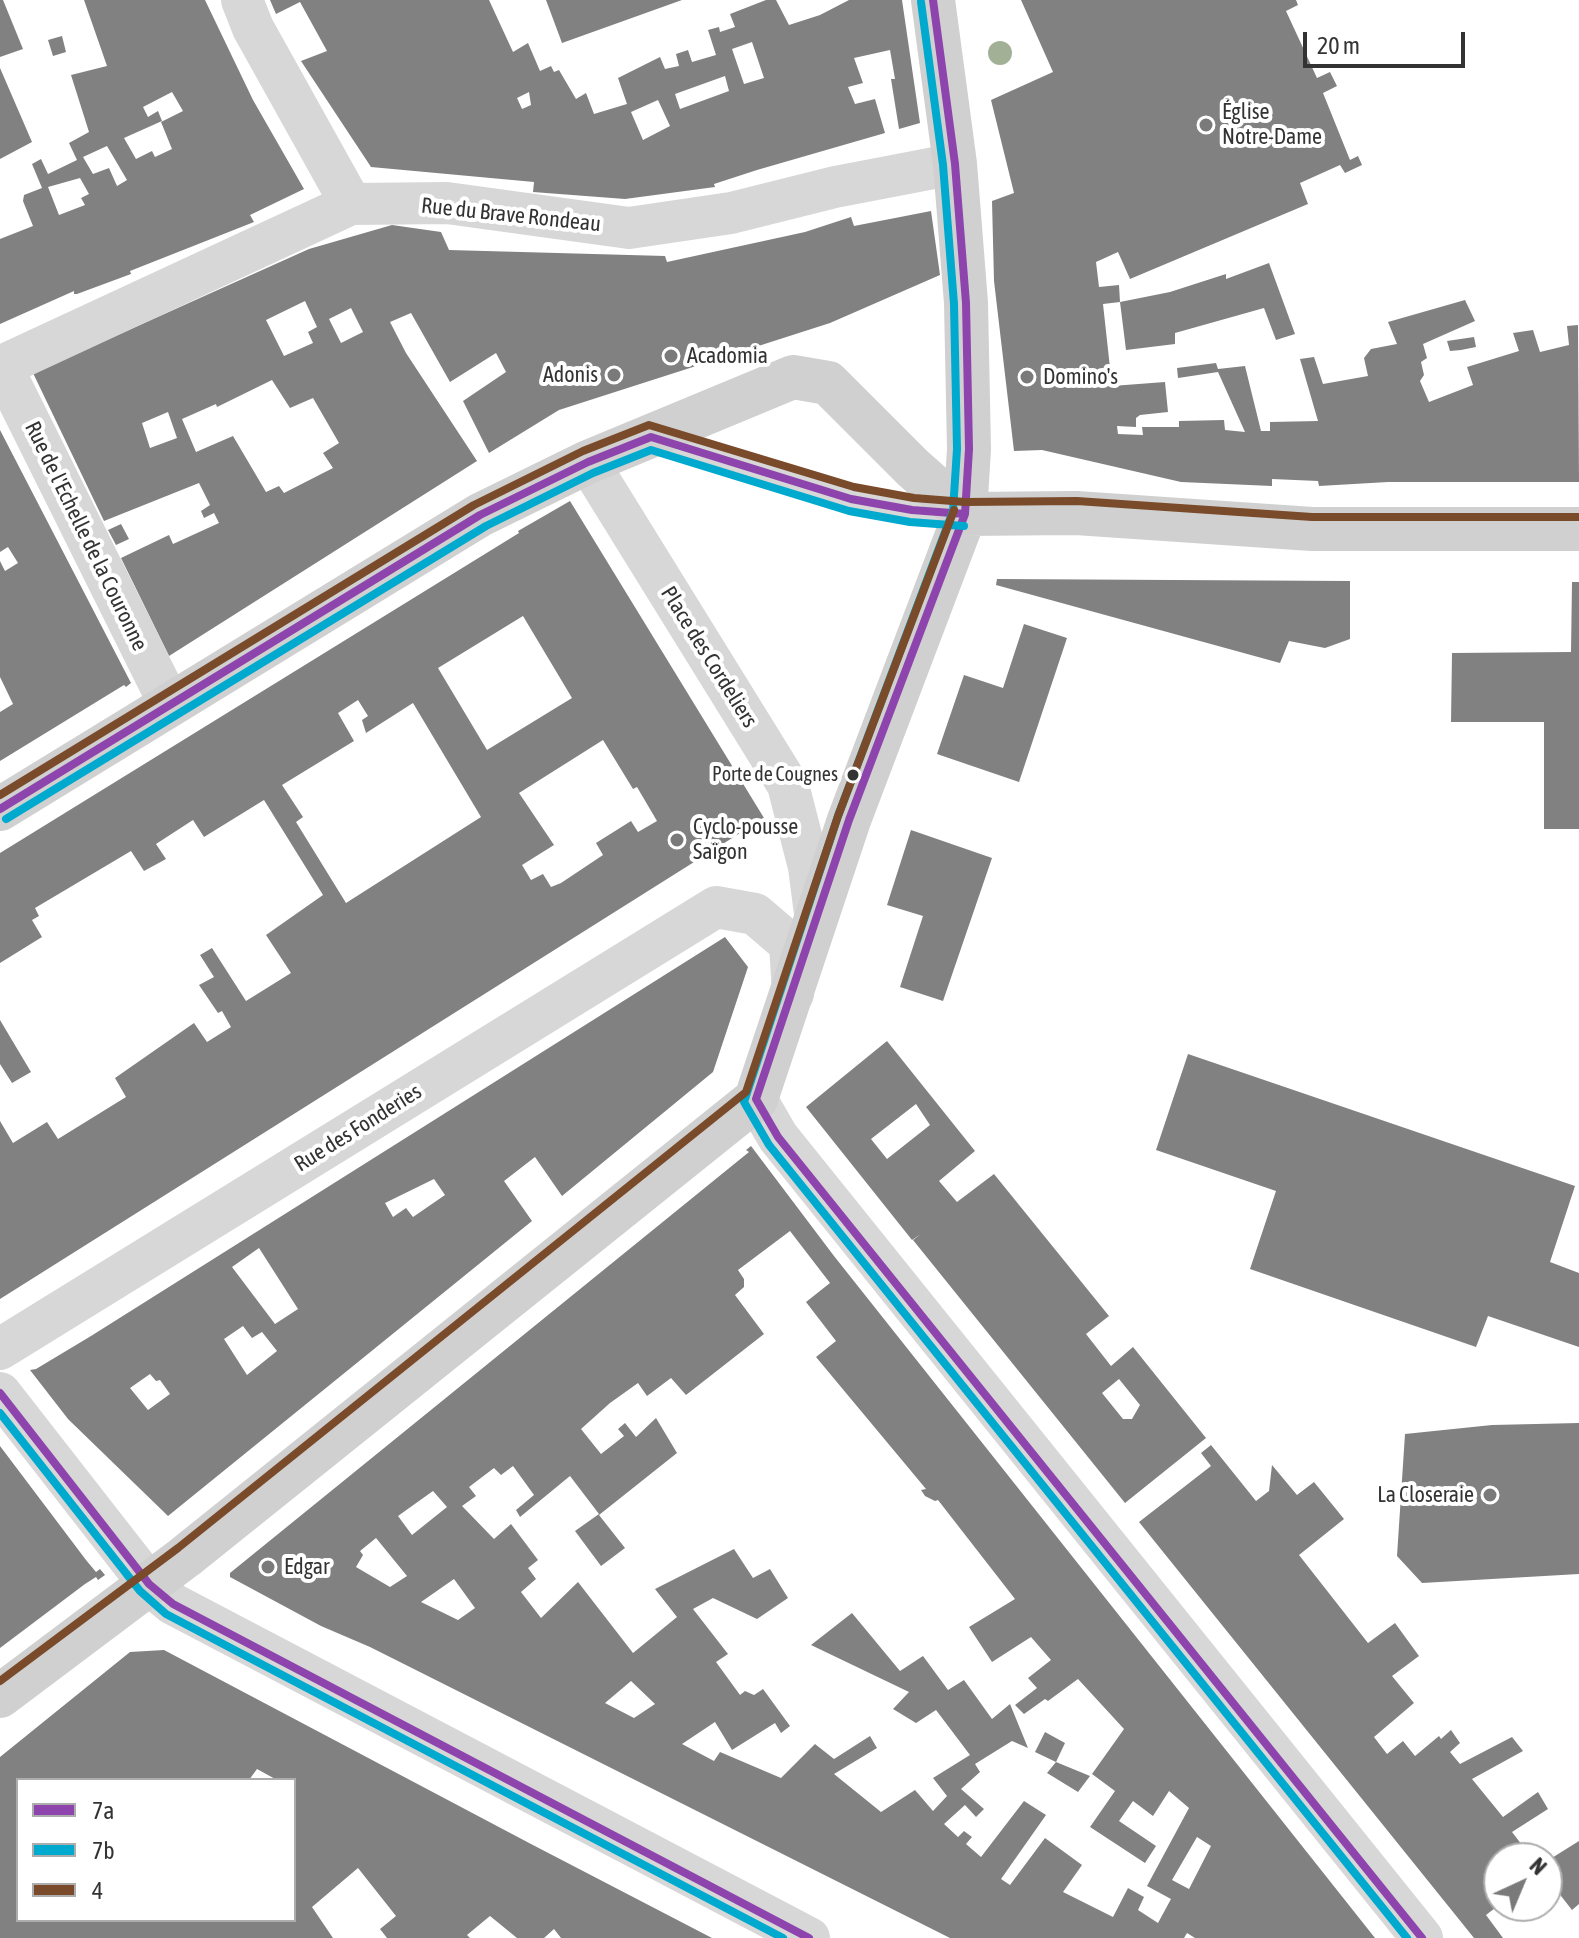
<!DOCTYPE html>
<html>
<head>
<meta charset="utf-8">
<style>
	body { margin:0 }
	#map { position:relative; width:1579px; height:1938px; overflow:hidden; background:#fff; font-family:"Asap Condensed",sans-serif }
	canvas { display:block }
	.legend { position:absolute; left:16px; top:1778px; width:280px; height:144px; box-sizing:border-box; background:#fff; border:2px solid #adadad; margin:0; padding:10px 14px; list-style:none; font-size:24px; color:#333 }
	.legend li { display:flex; align-items:center; gap:16px; height:40px }
	.legend b { width:40px; border:2px solid #adadad }
	.north { position:absolute; left:1483px; top:1842px; width:80px; height:80px; box-sizing:border-box; background:#fff; border:2px solid #adadad; border-radius:50%; rotate:44deg; font-size:22px; font-weight:700; line-height:32px; text-align:center; color:#333 }
	.north::after { content:''; display:block; margin:auto; width:28px; height:36px; background:#7a7a7a; clip-path:polygon(50% 0,100% 100%,50% 72%,0 100%) }
	.scale { position:absolute; left:1303px; top:32px; width:162px; height:36px; box-sizing:border-box; border:4px solid #333; border-top:0; padding-left:10px; font-size:24px; line-height:28px; white-space:nowrap; color:#333; -webkit-text-stroke:6px #fff; paint-order:stroke }
</style>
</head>
<body>
<div id="map">
<canvas width="1579" height="1938"></canvas>
<ul class="legend">
<li><b style="height:10px;background:#8e44ad"></b>7a</li>
<li><b style="height:10px;background:#00a9ce"></b>7b</li>
<li><b style="height:10px;background:#7a4b2a"></b>4</li>
</ul>
<div class="north">N</div>
<div class="scale">20 m</div>
</div>
<script>
const c = document.querySelector('canvas').getContext('2d');
c.lineJoin = 'round';
function fill(path, color) { c.fillStyle = color; c.fill(path, 'evenodd'); }
const toPath = rows => new Path2D(rows.map(r => 'M' + r).join(''));
function strokePath(path, color, width, dash) { c.strokeStyle = color; c.lineWidth = width; c.lineCap = dash ? 'butt' : 'round'; c.setLineDash(dash || []); c.stroke(path); }
function write(font, color, halo, rows, align = 'center') {
  c.font = font + ' "Asap Condensed",sans-serif'; c.lineWidth = 8; c.setLineDash([]); c.textBaseline = 'middle'; c.strokeStyle = halo; c.fillStyle = color; for (const [text, x, y, turn = 0] of rows) {
    c.save(); c.translate(x, y); c.rotate((+turn || 0) * Math.PI / 180); c.textAlign = isNaN(turn) ? turn : align; if (halo) c.strokeText(text, 0, 0); c.fillText(text, 0, 0); c.restore();
  }
}
fill(toPath([
	[0,0,3,0,23,49,0,57],
	[84,0,205,0,253,100,304,189,250,215,254,222,130,271,131,274,77,294,74,294,74,291,0,324,0,239,33,226,23,201,24,195,42,188,32,164,41,159,48,174,77,160,69,143,89,132,71,75,107,66],
	[172,92,183,111,161,122,172,149,155,157,152,151,136,159,124,138,162,121,158,111,148,117,143,107],
	[107,146,127,180,117,186,109,168,93,174,83,157],
	[80,178,89,194,81,198,85,205,59,215,48,187],
	[270,0,489,0,513,52,528,43,540,71,551,66,554,72,559,70,576,99,586,93,594,114,627,104,618,78,660,57,665,69,679,66,676,54,688,50,692,62,716,55,708,30,719,27,720,32,735,27,730,14,766,0,776,0,789,25,820,15,849,0,902,0,920,123,899,129,891,79,895,79,890,50,854,58,863,83,848,87,855,104,875,99,885,133,757,170,714,184,715,187,625,199,533,192,534,182,371,167,301,61,327,51,300,2,276,14],
	[752,42,764,78,744,84,732,49],
	[725,76,729,91,680,109,675,94],
	[529,92,531,105,522,109,517,98],
	[658,100,670,126,643,140,631,112],
	[546,0,682,0,562,43],
	[1021,0,1296,0,1298,5,1286,11,1317,78,1330,72,1337,86,1323,93,1350,160,1358,156,1362,165,1345,173,1340,165,1300,183,1308,204,1130,279,1118,252,1096,262,1099,287,1119,285,1120,302,1103,304,1112,386,1165,382,1168,412,1140,415,1136,418,1136,427,1117,426,1118,434,1143,435,1142,427,1179,427,1179,421,1224,420,1225,430,1245,432,1218,372,1178,378,1177,368,1216,363,1218,369,1245,366,1261,431,1270,431,1270,422,1318,421,1300,359,1314,357,1323,384,1368,376,1364,358,1371,349,1397,344,1388,322,1465,300,1475,321,1423,344,1427,358,1421,362,1424,375,1420,381,1429,402,1473,385,1467,367,1519,351,1513,333,1533,330,1540,352,1569,345,1567,326,1578,325,1579,482,1388,482,1319,486,1318,481,1272,479,1272,486,1181,482,1042,450,1014,451,994,281,992,201,1014,193,991,100,1053,72],
	[62,36,66,52,53,56,48,40],
	[0,68,32,142,0,159],
	[931,211,940,275,830,323,559,410,489,453,463,401,506,372,496,353,450,382,411,313,390,322,406,353,477,461,169,656,121,558,169,535,173,544,219,523,214,513,204,518,201,511,210,505,199,483,104,521,33,373,309,249,392,225,441,232,449,250,665,256,667,262,805,232,851,217,854,226],
	[305,301,317,327,308,332,313,343,284,356,266,320],
	[351,308,363,332,341,343,329,319],
	[272,380,290,408,313,398,339,443,323,453,333,468,284,493,279,486,266,492,233,436,196,452,182,419,216,404,217,407],
	[168,412,177,438,150,448,142,423],
	[1269,263,1295,334,1276,340,1264,308,1175,333,1175,344,1126,350,1120,302,1170,292,1226,274,1226,279],
	[1474,337,1476,347,1461,350,1450,351,1447,341],
	[0,430,131,683,126,687,124,685,0,761,0,712,13,704,0,677,0,561,5,571,18,563,8,547,0,552],
	[570,501,764,818,0,1299,0,1121,13,1143,47,1122,58,1139,126,1097,115,1078,194,1023,207,1042,231,1027,222,1011,218,1013,199,985,214,977,200,955,212,948,246,1001,291,973,266,935,323,895,264,800,204,837,193,820,156,844,166,859,144,871,131,851,35,908,39,916,32,920,42,937,0,963,0,853,519,533,518,531],
	[523,616,572,698,487,750,438,668],
	[358,700,368,716,362,720,366,733,413,703,481,817,346,903,296,822,303,817,282,785,354,741,338,713],
	[603,740,633,789,637,787,657,821,638,832,631,821,596,843,603,855,561,883,551,887,543,874,531,880,522,865,554,845,519,793],
	[121,524,129,539,116,545,108,530],
	[997,579,1350,581,1350,639,1325,648,1289,641,1280,663,996,585],
	[1572,582,1579,582,1579,829,1544,829,1544,722,1451,722,1452,653,1571,652],
	[1024,624,1067,638,1019,782,937,754,964,675,1003,688],
	[911,830,992,858,943,1001,900,987,923,916,887,905],
	[725,937,748,967,713,1072,562,1196,535,1157,504,1181,532,1221,168,1516,68,1419,30,1370,36,1369,91,1336],
	[434,1179,445,1195,413,1217,406,1208,393,1217,385,1203],
	[259,1248,298,1309,275,1324,232,1267],
	[243,1326,252,1338,262,1332,277,1351,247,1375,224,1339],
	[150,1374,156,1381,160,1380,170,1394,148,1410,130,1388],
	[0,1020,31,1072,12,1083,0,1064],
	[887,1041,975,1151,939,1181,957,1202,994,1174,1109,1316,1086,1334,1111,1366,1133,1347,1206,1438,1125,1503,913,1240,921,1234,912,1240,806,1107],
	[916,1104,930,1125,887,1159,871,1139],
	[1119,1379,1140,1405,1132,1419,1123,1419,1102,1393],
	[1188,1054,1575,1186,1550,1262,1579,1273,1579,1347,1488,1316,1476,1347,1250,1269,1276,1191,1156,1150],
	[751,1146,834,1256,1375,1938,1195,1938,1187,1933,1184,1938,950,1938,370,1647,321,1626,230,1577,230,1573,749,1152,746,1150],
	[790,1231,830,1283,806,1302,836,1341,816,1357,926,1489,921,1490,925,1496,935,1501,938,1500,1015,1599,969,1627,992,1662,1031,1637,1051,1660,1028,1678,1037,1688,1015,1705,1024,1714,1045,1699,1048,1701,1078,1679,1124,1729,1092,1774,1115,1791,1090,1827,1145,1863,1156,1846,1119,1821,1133,1801,1153,1816,1169,1791,1189,1808,1147,1886,1171,1899,1158,1923,1138,1910,1144,1897,1128,1888,1113,1917,1063,1892,1082,1865,1045,1838,1010,1885,1001,1879,1046,1815,1024,1801,981,1857,966,1844,972,1837,964,1831,958,1837,944,1824,965,1805,976,1817,984,1809,961,1789,980,1772,975,1764,1012,1741,1028,1748,1010,1704,992,1719,964,1680,948,1690,923,1656,900,1671,852,1613,811,1645,909,1692,893,1709,916,1723,936,1710,970,1755,933,1778,947,1796,933,1811,915,1790,881,1812,834,1774,877,1748,870,1736,834,1759,815,1744,781,1778,720,1752,714,1761,682,1744,715,1722,732,1750,775,1723,781,1733,790,1726,763,1689,754,1695,745,1691,740,1695,716,1662,728,1654,693,1609,713,1598,757,1619,788,1598,770,1569,753,1578,734,1549,655,1589,677,1617,633,1653,578,1582,541,1618,521,1592,536,1579,528,1568,538,1560,511,1524,494,1539,462,1506,476,1496,469,1487,494,1468,501,1475,513,1466,534,1495,516,1510,520,1517,570,1476,599,1514,575,1531,601,1566,625,1548,599,1515,677,1453,656,1418,636,1437,625,1423,618,1429,624,1436,601,1454,581,1429,610,1403,638,1383,647,1396,671,1378,686,1395,764,1334,735,1295,744,1287,744,1279,738,1270],
	[433,1491,447,1507,412,1535,398,1516],
	[376,1538,407,1576,390,1587,356,1567,363,1555,360,1551],
	[454,1579,475,1608,458,1620,421,1602],
	[631,1681,655,1704,634,1718,605,1703],
	[1197,1837,1211,1846,1189,1889,1172,1880],
	[1579,1423,1579,1574,1422,1583,1397,1556,1405,1434,1492,1425],
	[1211,1445,1256,1501,1269,1491,1272,1465,1297,1495,1314,1482,1344,1519,1299,1555,1368,1643,1395,1623,1419,1656,1392,1676,1414,1703,1374,1737,1387,1754,1403,1741,1415,1756,1439,1736,1441,1739,1451,1730,1460,1743,1450,1752,1460,1764,1512,1737,1523,1751,1472,1779,1503,1817,1538,1792,1548,1809,1512,1832,1532,1858,1499,1858,1499,1905,1486,1915,1503,1938,1474,1938,1139,1522,1211,1466,1201,1453],
	[0,1446,86,1560,96,1572,100,1569,105,1575,98,1580,96,1577,85,1584,0,1648],
	[164,1650,531,1844,712,1938,561,1938,554,1929,544,1938,517,1938,490,1916,467,1935,470,1938,387,1938,380,1929,396,1916,358,1868,312,1907,333,1938,0,1938,0,1757,130,1652],
	[257,1769,277,1780,294,1780,294,1920,18,1920,18,1780,249,1780],
	[1045,1732,1065,1743,1056,1762,1090,1776,1078,1792,1047,1773,1056,1762,1035,1752],
	[1579,1841,1579,1904,1572,1910,1547,1878,1547,1861]
]), '#818181');
strokePath(toPath([
	[656,439,851,499,912,510,956,513]
]), '#d7d7d7', 22);
strokePath(toPath([
	[242,0,253,28,351,204],
	[0,367,351,204,447,203,629,228,731,213,835,187,955,164],
	[2,367,170,705],
	[588,462,788,785,809,867,816,921],
	[756,1099,778,1137,1422,1938],
	[0,1349,716,907,755,914,790,944,793,994],
	[0,1393,149,1584,173,1604,809,1938]
]), '#d7d7d7', 42);
strokePath(toPath([
	[965,514,1076,513,1312,529,1579,529],
	[0,809,480,515,588,462,793,377,828,383,913,468,965,514],
	[0,1696,185,1557,756,1099,849,820,965,514,969,449,966,303,955,164,933,0]
]), '#d0d0d0', 44);
strokePath(toPath([
	[933,0,955,164,966,303,969,449,965,514,849,820,756,1099,778,1137,1422,1938],
	[0,809,480,515,588,462,651,437,851,499,912,510,965,514],
	[0,1393,149,1584,173,1604,809,1938]
]), '#8e44ad', 8);
strokePath(toPath([
	[921,2,943,165,954,304,957,449,953,511,838,816,744,1102,769,1145,1407,1938],
	[6,819,486,526,593,473,651,450,849,511,910,522,964,526],
	[0,1413,140,1591,166,1614,783,1938]
]), '#00a9ce', 8);
strokePath(toPath([
	[0,795,474,505,583,451,649,425,854,487,914,498,965,502,1077,501,1312,517,1579,517],
	[0,1681,178,1548,746,1092,838,816,954,510]
]), '#7a4b2a', 8);
c.fillStyle = '#a2b095';
for (const [x, y] of [
	[1000,53]
]) { c.beginPath(); c.arc(x, y, 12, 0, 2 * Math.PI); c.fill(); }
for (const [x, y, r, color] of [
	[1206,125,8,"#7a7a7a"],
	[671,356,8,"#7a7a7a"],
	[614,375,8,"#7a7a7a"],
	[1027,377,8,"#7a7a7a"],
	[853,775,7,"#333"],
	[677,840,8,"#7a7a7a"],
	[1490,1495,8,"#7a7a7a"],
	[268,1567,8,"#7a7a7a"]
]) { const dot = new Path2D(); dot.arc(x, y, r, 0, 2 * Math.PI); c.fillStyle = color; c.fill(dot); strokePath(dot, '#fff', 3); }
write('20px', '#333', '#fff', [
	["Porte de Cougnes",838,775]
], 'right');
write('22px', '#333', '#fff', [
	["Église",1222,112],
	["Notre-Dame",1222,137],
	["Acadomia",687,356],
	["Adonis",598,375,"right"],
	["Domino's",1043,377],
	["Cyclo-pousse",693,827],
	["Saïgon",693,852],
	["La Closeraie",1474,1495,"right"],
	["Edgar",284,1567]
], 'left');
write('22px', '#333', '#fff', [
	["Rue du Brave Rondeau",511,215,6],
	["Rue de l'Echelle de la Couronne",86,536,64],
	["Place des Cordeliers",709,657,58],
	["Rue des Fonderies",358,1128,-32]
]);
</script>
</body>
</html>
